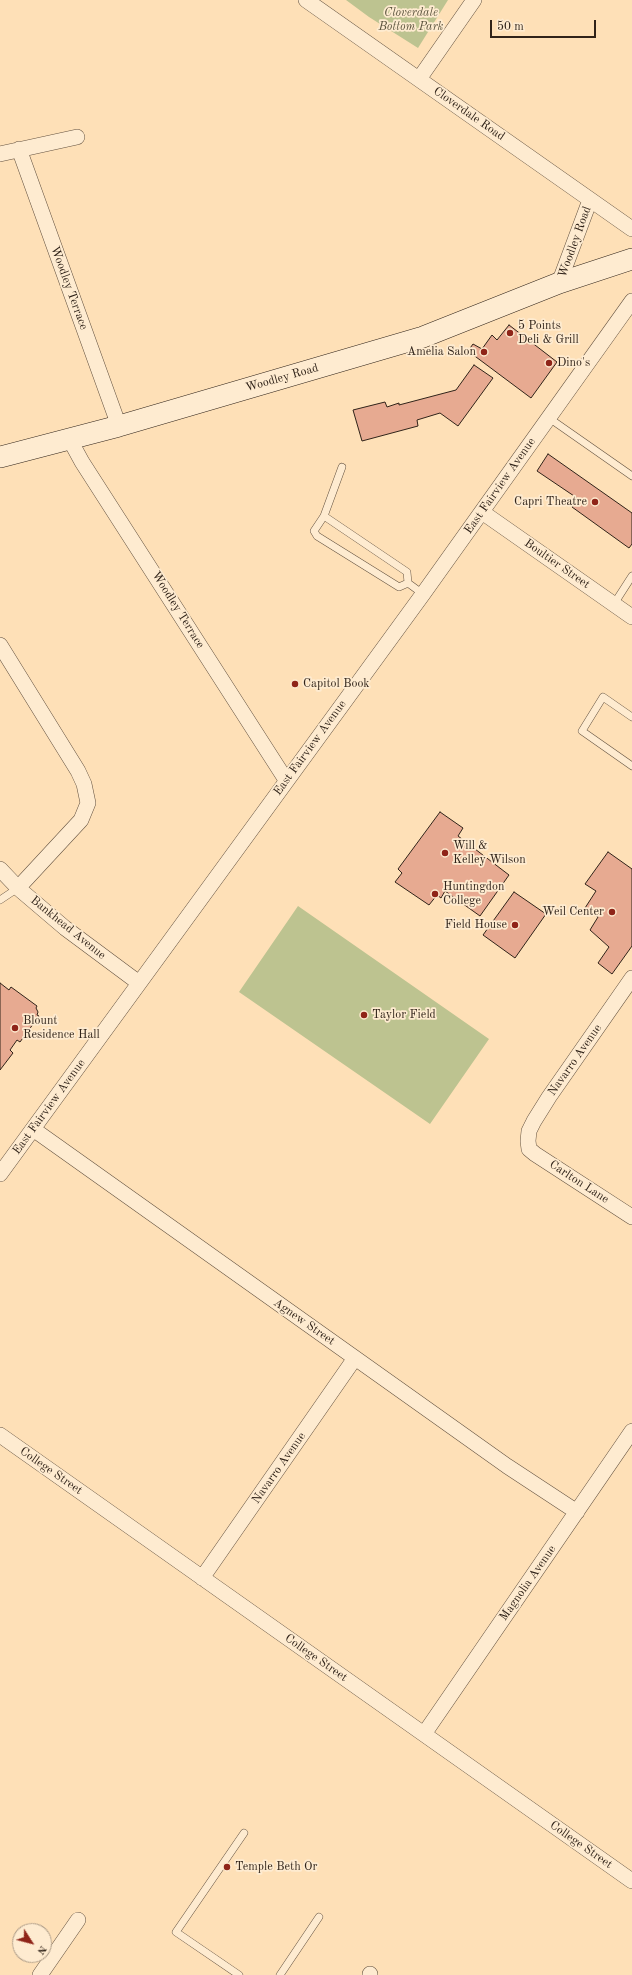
<!DOCTYPE html>
<html>
<head>
<meta charset="utf-8">
<style>
	body { margin:0 }
	#map { position:relative; width:632px; height:1975px; overflow:hidden; background:#fee0b7; font-family:"Old Standard TT",serif }
	canvas { display:block }
	.north { position:absolute; left:12px; top:1923px; width:40px; height:40px; box-sizing:border-box; background:#feebd0; border:1px solid #ac9b87; border-radius:50%; rotate:126deg; font-size:11px; font-weight:700; line-height:16px; text-align:center; color:#302319 }
	.north::after { content:''; display:block; margin:auto; width:14px; height:18px; background:#8f2418; clip-path:polygon(50% 0,100% 100%,50% 72%,0 100%) }
	.scale { position:absolute; left:490px; top:20px; width:106px; height:18px; box-sizing:border-box; border:2px solid #302319; border-top:0; padding-left:5px; font-size:12px; line-height:14px; white-space:nowrap; color:#302319; -webkit-text-stroke:3px #feebd0; paint-order:stroke }
</style>
</head>
<body>
<div id="map">
<canvas width="632" height="1975"></canvas>
<div class="north">N</div>
<div class="scale">50 m</div>
</div>
<script>
const c = document.querySelector('canvas').getContext('2d');
c.lineJoin = 'round';
function fill(path, color) { c.fillStyle = color; c.fill(path, 'evenodd'); }
const toPath = rows => new Path2D(rows.map(r => 'M' + r).join(''));
function strokePath(path, color, width, dash) { c.strokeStyle = color; c.lineWidth = width; c.lineCap = dash ? 'butt' : 'round'; c.setLineDash(dash || []); c.stroke(path); }
function write(font, color, halo, rows, align = 'center') {
  c.font = font + ' "Old Standard TT",serif'; c.lineWidth = 3.5; c.setLineDash([]); c.textBaseline = 'middle'; c.strokeStyle = halo; c.fillStyle = color; for (const [text, x, y, turn = 0] of rows) {
    c.save(); c.translate(x, y); c.rotate((+turn || 0) * Math.PI / 180); c.textAlign = isNaN(turn) ? turn : align; if (halo) c.strokeText(text, 0, 0); c.fillText(text, 0, 0); c.restore();
  }
}
fill(toPath([
	[346,0,448,0,418,48,369,17],
	[298,906,489,1039,430,1124,239,992]
]), '#bdc390');
const building = toPath([
	[509,325,557,362,531,398,468,351,473,344,482,349,492,335,497,340,509,325],
	[474,365,493,378,458,426,440,413,417,420,418,426,362,441,353,410,385,402,387,407,399,403,399,405,456,390,474,365],
	[548,454,632,513,632,544,629,548,572,507,577,498,537,471,548,454],
	[440,812,463,828,458,836,509,875,480,916,445,891,441,898,437,895,429,905,395,882,402,873,398,869,440,812],
	[608,852,632,869,632,946,612,974,598,963,609,947,590,930,598,917,585,908,596,891,585,884,608,852],
	[514,892,546,914,515,958,483,935,514,892],
	[0,983,9,990,11,987,37,1006,36,1008,38,1012,37,1015,39,1016,20,1042,17,1040,10,1050,13,1053,0,1070,0,983]
]);
fill(building, '#e7aa91');
strokePath(building, '#302319', 1);
const lane = toPath([
	[549,418,632,476],
	[324,516,342,467],
	[408,583,399,587,317,536,314,531,324,516,407,572,408,583,423,594],
	[614,604,632,576],
	[632,717,603,697,582,731,632,766],
	[0,900,18,888],
	[239,1975,176,1932,244,1833],
	[280,1975,319,1917]
]);
const street = toPath([
	[306,0,632,229],
	[419,79,474,0],
	[19,149,119,426],
	[0,154,77,137],
	[559,283,590,200],
	[70,440,82,462,286,780],
	[482,512,632,617],
	[0,645,78,771,84,784,88,803,81,820,18,888],
	[0,869,18,888,65,928,139,983],
	[632,978,549,1097,534,1121,529,1131,528,1141,529,1149,535,1154,632,1217],
	[33,1129,507,1466,577,1512],
	[0,1174,423,594,632,301],
	[0,1435,632,1881],
	[202,1578,355,1358],
	[424,1734,632,1431],
	[370,1974,370,1975],
	[40,1975,78,1920]
]);
const secondary = toPath([
	[0,457,119,426,423,337,559,283,632,259]
]);
strokePath(lane, '#645240', 8);
strokePath(street, '#645240', 16);
strokePath(secondary, '#302319', 22);
strokePath(lane, '#feebd0', 7);
strokePath(street, '#feebd0', 15);
strokePath(secondary, '#feebd0', 21);
for (const [x, y, r, color] of [
	[510,333,4,"#8f2418"],
	[484,352,4,"#8f2418"],
	[549,363,4,"#8f2418"],
	[595,502,4,"#8f2418"],
	[295,684,4,"#8f2418"],
	[445,853,4,"#8f2418"],
	[435,894,4,"#8f2418"],
	[612,912,4,"#8f2418"],
	[515,925,4,"#8f2418"],
	[364,1015,4,"#8f2418"],
	[15,1028,4,"#8f2418"],
	[227,1867,4,"#8f2418"]
]) { const dot = new Path2D(); dot.arc(x, y, r, 0, 2 * Math.PI); c.fillStyle = color; c.fill(dot); strokePath(dot, '#feebd0', 1.5); }
write('italic 12px', '#5a533d', '#feebd0', [
	["Cloverdale",411,13],
	["Bottom Park",411,27]
]);
write('12px', '#302319', '#feebd0', [
	["Cloverdale Road",469,114,35],
	["Woodley Road",575,242,-70],
	["Woodley Terrace",69,288,70],
	["Woodley Road",282,378,-16],
	["East Fairview Avenue",500,486,-55],
	["Boultier Street",557,564,35],
	["Woodley Terrace",178,610,58],
	["East Fairview Avenue",310,748,-54],
	["Bankhead Avenue",68,928,39],
	["Navarro Avenue",575,1060,-55],
	["East Fairview Avenue",49,1107,-54],
	["Carlton Lane",579,1182,33],
	["Agnew Street",304,1322,35],
	["Navarro Avenue",279,1468,-55],
	["College Street",51,1471,35],
	["Magnolia Avenue",528,1583,-55],
	["College Street",316,1658,35],
	["College Street",581,1845,35]
]);
write('12px', '#302319', '#feebd0', [
	["5 Points",518,326],
	["Deli & Grill",518,340],
	["Amelia Salon",476,352,"right"],
	["Dino's",557,363],
	["Capri Theatre",587,502,"right"],
	["Capitol Book",303,684],
	["Will &",453,846],
	["Kelley Wilson",453,860],
	["Huntingdon",443,887],
	["College",443,901],
	["Weil Center",604,912,"right"],
	["Field House",507,925,"right"],
	["Taylor Field",372,1015],
	["Blount",23,1021],
	["Residence Hall",23,1035],
	["Temple Beth Or",235,1867]
], 'left');
</script>
</body>
</html>
